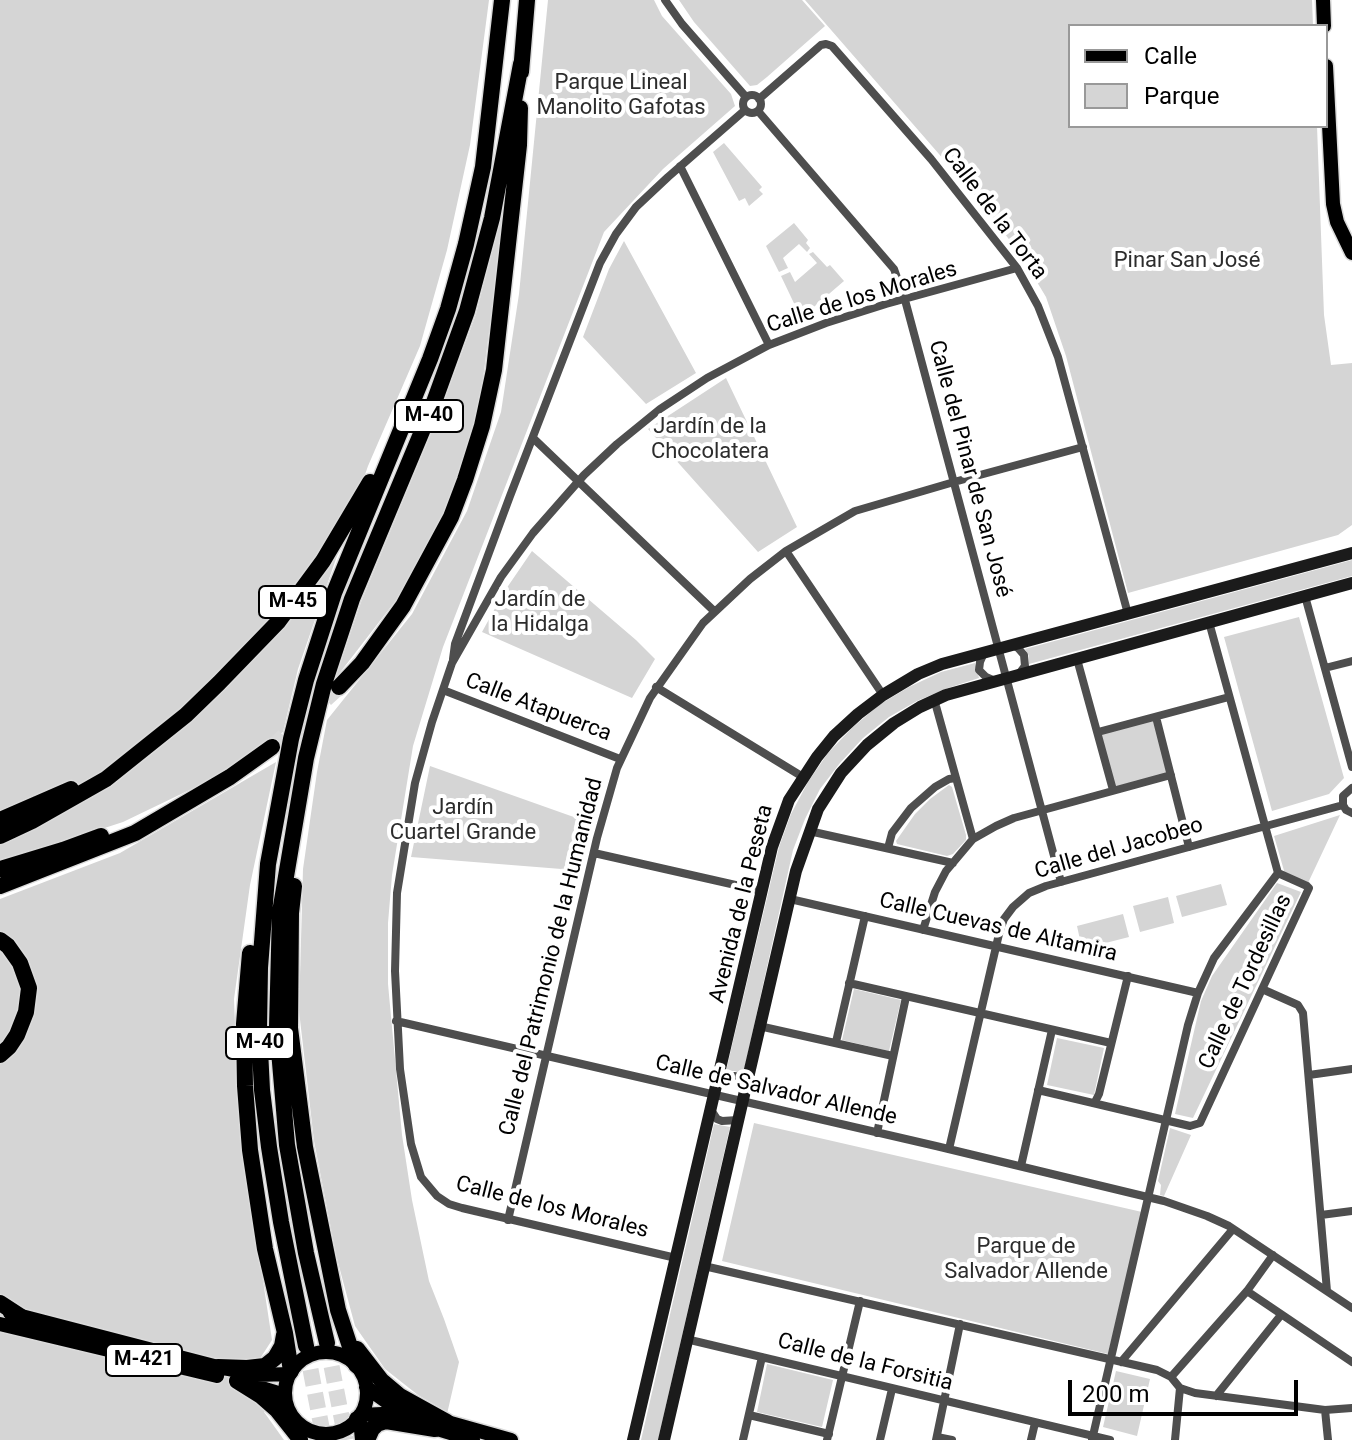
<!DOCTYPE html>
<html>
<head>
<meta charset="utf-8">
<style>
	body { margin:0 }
	#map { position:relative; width:1352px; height:1440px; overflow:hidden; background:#fff; font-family:Roboto,sans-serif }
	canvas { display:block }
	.legend { position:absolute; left:1068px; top:24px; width:260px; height:104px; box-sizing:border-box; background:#fff; border:2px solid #999; margin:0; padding:10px 14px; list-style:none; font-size:24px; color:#000 }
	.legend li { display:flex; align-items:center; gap:16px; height:40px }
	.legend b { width:40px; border:2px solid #999 }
	.scale { position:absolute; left:1068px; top:1380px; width:230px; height:36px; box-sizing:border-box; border:4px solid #000; border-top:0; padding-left:10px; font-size:24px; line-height:28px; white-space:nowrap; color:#000; -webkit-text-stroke:6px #fff; paint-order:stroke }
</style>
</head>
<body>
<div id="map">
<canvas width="1352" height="1440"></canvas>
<ul class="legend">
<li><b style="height:10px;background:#000"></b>Calle</li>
<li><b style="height:22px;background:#d5d5d5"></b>Parque</li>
</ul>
<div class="scale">200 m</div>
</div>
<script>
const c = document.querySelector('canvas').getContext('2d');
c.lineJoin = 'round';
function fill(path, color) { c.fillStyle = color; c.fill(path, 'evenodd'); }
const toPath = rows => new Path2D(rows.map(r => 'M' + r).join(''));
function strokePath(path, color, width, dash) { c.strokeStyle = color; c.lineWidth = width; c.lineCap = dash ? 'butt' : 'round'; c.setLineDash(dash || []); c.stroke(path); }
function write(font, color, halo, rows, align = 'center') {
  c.font = font + ' Roboto,sans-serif'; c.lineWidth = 8; c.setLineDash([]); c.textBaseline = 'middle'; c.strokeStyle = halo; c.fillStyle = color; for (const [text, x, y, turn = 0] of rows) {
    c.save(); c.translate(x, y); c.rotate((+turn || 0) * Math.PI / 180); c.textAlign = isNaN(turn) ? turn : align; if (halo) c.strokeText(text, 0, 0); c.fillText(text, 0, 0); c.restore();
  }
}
fill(toPath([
	[0,0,489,0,470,145,447,250,420,346,368,466,298,669,283,732,204,783,123,822,0,862],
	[548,0,654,0,662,16,731,94,735,106,663,169,604,232,443,647,413,746,392,875,388,923,388,984,402,1135,412,1200,429,1281,444,1319,459,1362,447,1414,442,1409,418,1395,385,1369,355,1326,336,1255,314,1141,299,1011,303,869,317,772,327,720,412,614,467,511,501,412,519,294],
	[679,0,802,0,825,26,767,77,757,85,750,86,694,22],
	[805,0,1312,0,1313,26,1070,26,1070,126,1317,126,1324,315,1331,365,1352,363,1352,525,1338,535,1128,593,1066,356,1046,297,1019,252,972,192],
	[724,143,762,187,759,190,763,194,749,206,745,198,739,201,713,152],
	[507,192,478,418,449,508,400,595,335,679,361,602,441,409,476,314],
	[794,223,808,240,806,243,810,248,807,252,799,244,783,258,788,268,779,272,766,246],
	[624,241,696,373,646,404,583,337,609,269],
	[813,252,827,267,830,265,844,281,801,318,781,276,790,272,795,282,817,263,809,254],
	[726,378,797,527,758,552,648,429],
	[532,551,636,640,655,659,632,698,482,632,504,592],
	[1352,560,1352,576,1029,664,1029,656,1025,649],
	[1299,617,1344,778,1329,794,1272,811,1224,637],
	[975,663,979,678,948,688,917,701,889,717,863,738,840,763,820,789,805,819,793,850,743,1075,735,1071,726,1071,779,847,791,814,808,782,828,753,852,728,879,705,909,687,941,672],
	[1156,717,1171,775,1113,790,1098,732],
	[276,762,250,885,234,999,239,1123,272,1340,261,1357,264,1412,284,1440,0,1440,0,899,120,853],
	[430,766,585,821,574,870,411,857],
	[949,785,952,787,966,835,966,840,953,854,947,856,897,844,896,841,915,814,930,799],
	[1340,815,1308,883,1285,874,1274,836],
	[1277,883,1301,892,1193,1118,1175,1114,1201,1001,1212,976],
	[1221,884,1227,905,1182,917,1176,896],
	[1168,897,1174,923,1140,932,1133,906],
	[1123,914,1129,937,1082,949,1077,926],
	[854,989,901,1000,889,1051,842,1040],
	[1057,1038,1104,1048,1094,1095,1047,1085],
	[754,1123,1142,1212,1108,1354,722,1261],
	[714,1124,730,1127,658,1440,641,1440],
	[1170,1128,1191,1135,1164,1196,1160,1195,1161,1185,1158,1181],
	[767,1364,833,1380,822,1427,757,1412],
	[1116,1371,1150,1379,1137,1436,1103,1427]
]), '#d5d5d5');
strokePath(toPath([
	[272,747,339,687],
	[327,1343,346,1440],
	[306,1346,324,1440]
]), '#d9d9d9', 16, [16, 8]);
const primary = toPath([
	[1323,0,1324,26],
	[1326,66,1333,204,1337,222,1352,253],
	[10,1313,218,1367,257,1375,290,1374],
	[0,1324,217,1376],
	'285 1393a41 41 0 1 1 82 0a41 41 0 1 1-82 0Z',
	[245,1383,275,1392,285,1401],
	[366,1387,394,1407,511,1440],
	[360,1415,382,1414,400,1418],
	[431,1427,473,1440]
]);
const highway = toPath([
	[521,72,527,0],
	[339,687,362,663,403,606,451,517,465,480,482,426,494,370,519,145,520,108],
	[0,820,71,789],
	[0,836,32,821,106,779,186,715,219,683,278,622,323,561,370,482],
	[0,869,63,850,101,836],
	[0,886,135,833,230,777,272,747],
	[294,886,291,913,290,1028,305,1147,338,1310,356,1365],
	[0,940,8,946,20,963,29,988,26,1012,17,1035,9,1047,0,1055],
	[250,953,244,1024,245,1086,250,1150,265,1249,285,1333,291,1371],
	[0,1303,20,1316],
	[327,1343,306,1253,287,1145,277,1027,280,912,306,758,324,684,352,599,433,405,467,311,492,218,521,64],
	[306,1346,281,1222,269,1147,262,1090,259,1029,260,968,268,864,291,739,306,680,334,593,430,359,448,309,466,244,483,167,502,0],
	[357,1349,381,1380,400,1396,447,1422],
	[218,1367,247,1368,265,1366,275,1358,282,1346,284,1335],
	[237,1381,261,1396,277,1410,300,1439],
	[357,1419,362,1430,363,1440],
	[367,1440,372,1429,377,1424,386,1421,435,1429]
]);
strokePath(primary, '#dbdbdb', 17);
strokePath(highway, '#dbdbdb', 19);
strokePath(toPath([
	[665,0,682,24,746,97],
	'743 104a9 9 0 1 1 18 0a9 9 0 1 1-18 0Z',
	[759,99,821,45,826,44,832,46,931,159,1017,268,1038,306,1058,357,1128,614],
	[758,111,894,269,905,300,1061,882],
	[680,166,769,345],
	[533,438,714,611],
	[786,551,883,695],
	[1305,596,1352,767],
	[1209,622,1278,873],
	[1013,645,1018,648,1024,655,1025,666,1019,674],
	[984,653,980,662,979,670,986,677,995,681],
	[453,659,455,644,510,496,600,263,616,234,636,207,668,177,745,110],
	[1077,659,1113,790],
	[1325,668,1352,661],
	[656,687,803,777],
	[443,690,620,759],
	[935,700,936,706,973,839],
	[1156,717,1189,847],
	[1098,732,1229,697],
	[1343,805,1343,796,1352,788],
	[1343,805,1346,810,1352,813],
	[809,831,953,863],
	[888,848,892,833,911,808,935,787,949,779,956,778],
	[594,853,762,891],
	[790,899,1198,993],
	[923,930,935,892,946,871,973,839,996,826,1014,818,1171,775],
	[849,983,1111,1043],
	[1262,989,1298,1005,1303,1013,1327,1291],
	[396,1021,936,1146,1164,1201,1207,1216,1229,1226,1352,1308],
	[759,1026,893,1056],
	[836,1042,865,916],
	[1309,1075,1352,1069],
	[719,1077,735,1076,743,1081,745,1086],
	[1038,1090,1190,1126,1200,1123,1309,888,1307,886,1278,873],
	[1095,1102,1099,1094,1128,976],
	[711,1110,717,1119,722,1121,738,1120],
	[877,1133,906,997],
	[949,1149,999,934,1004,919,1013,907,1029,893,1046,886,1343,805],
	[1021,1166,1052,1030],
	[1321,1215,1352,1211],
	[508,1220,597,838,617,768,650,698,703,623,750,579,786,551,855,511,954,482,1083,447],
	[676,1258,462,1208,449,1204,437,1196,421,1177,411,1144,400,1069,395,971,397,893,415,783,432,722,452,663,501,577,533,533,584,475,617,444,660,409,707,378,769,345,826,323,886,304,1017,268],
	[704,1266,1157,1370,1171,1377,1180,1388,1195,1393,1325,1410,1352,1408],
	[1247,1291,1352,1362],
	[686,1339,1110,1440],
	[1121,1362,1233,1229],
	[1171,1377,1247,1291,1273,1255],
	[1216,1396,1281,1315],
	[1325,1410,1328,1440],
	[749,1415,829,1434],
	[937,1437,952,1440],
	[743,1440,762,1357],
	[827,1440,860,1301],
	[880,1440,892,1389],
	[936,1440,960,1324],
	[1031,1440,1035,1423],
	[1092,1440,1188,1025,1198,993,1214,958,1278,873],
	[1175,1440,1180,1388]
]), '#4e4e4e', 8);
strokePath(toPath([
	[633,1440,772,847,789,800,817,757,834,736,858,714,883,695,918,674,942,664,1352,553],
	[664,1440,796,871,818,809,841,773,867,745,894,723,920,707,946,695,1352,583]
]), '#1b1b1b', 12);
strokePath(primary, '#000', 14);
strokePath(highway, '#000', 16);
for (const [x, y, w] of [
	[429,416,68],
	[293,602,68],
	[260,1043,68],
	[144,1360,76]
]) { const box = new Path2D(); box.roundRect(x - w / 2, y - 16, w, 32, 6); c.fillStyle = '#fff'; c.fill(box); strokePath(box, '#000', 2); }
write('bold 20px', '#000', null, [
	["M-40",429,416],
	["M-45",293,602],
	["M-40",260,1043],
	["M-421",144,1360]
]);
write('22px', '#2c2c2c', '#fff', [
	["Parque Lineal",621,83],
	["Manolito Gafotas",621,108],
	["Pinar San José",1187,261],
	["Jardín de la",710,427],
	["Chocolatera",710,452],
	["Jardín de",540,600],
	["la Hidalga",540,625],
	["Jardín",463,808],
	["Cuartel Grande",463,833],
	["Parque de",1026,1247],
	["Salvador Allende",1026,1272]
]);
write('22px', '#000', '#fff', [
	["Calle de la Torta",994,214,53],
	["Calle de los Morales",862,298,-17],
	["Calle del Pinar de San José",969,469,75],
	["Calle Atapuerca",538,708,21],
	["Calle del Jacobeo",1119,849,-16],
	["Avenida de la Peseta",742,904,-76],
	["Calle Cuevas de Altamira",998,928,13],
	["Calle del Patrimonio de la Humanidad",552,957,-76],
	["Calle de Tordesillas",1246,982,-65],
	["Calle de Salvador Allende",776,1091,13],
	["Calle de los Morales",552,1208,14],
	["Calle de la Forsitia",865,1363,14]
]);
</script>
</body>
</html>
